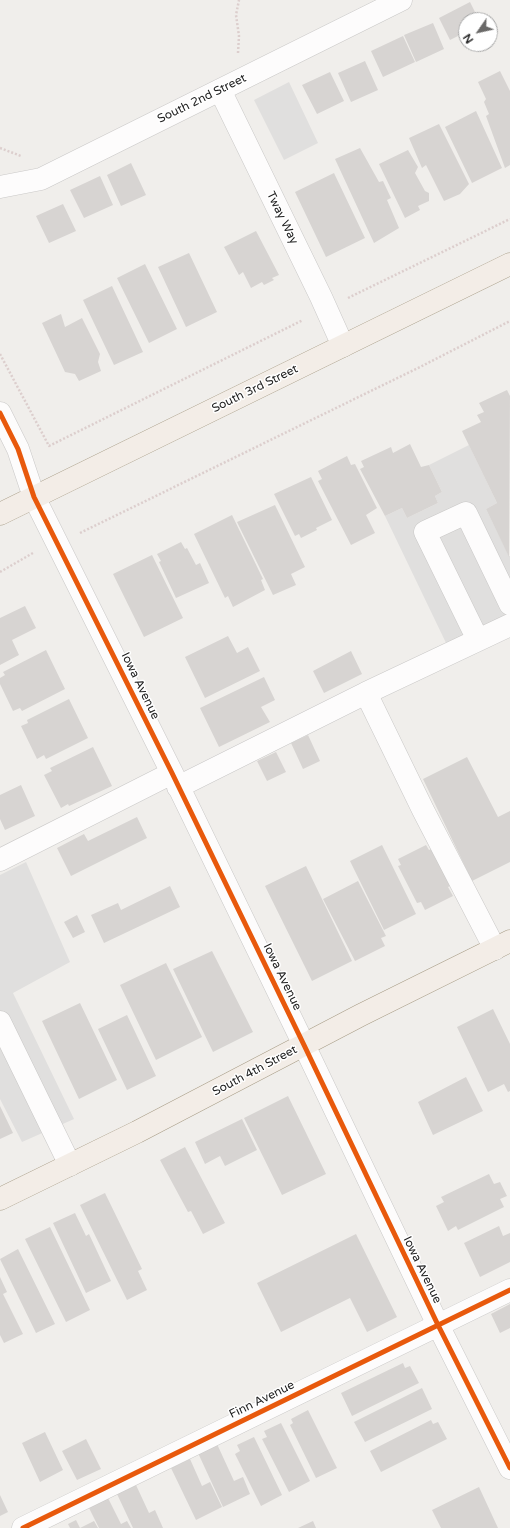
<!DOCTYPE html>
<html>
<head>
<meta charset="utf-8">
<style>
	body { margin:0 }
	#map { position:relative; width:510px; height:1528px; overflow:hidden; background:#f0eeeb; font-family:"Varela Round",sans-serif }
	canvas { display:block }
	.north { position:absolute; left:458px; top:12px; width:40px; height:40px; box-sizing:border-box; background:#fff; border:1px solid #a7a7a7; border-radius:50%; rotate:236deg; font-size:11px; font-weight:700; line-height:16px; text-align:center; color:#222 }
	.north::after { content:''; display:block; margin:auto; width:14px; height:18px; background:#6a6968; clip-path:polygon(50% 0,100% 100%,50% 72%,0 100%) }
</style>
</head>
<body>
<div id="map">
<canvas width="510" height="1528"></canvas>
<div class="north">N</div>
</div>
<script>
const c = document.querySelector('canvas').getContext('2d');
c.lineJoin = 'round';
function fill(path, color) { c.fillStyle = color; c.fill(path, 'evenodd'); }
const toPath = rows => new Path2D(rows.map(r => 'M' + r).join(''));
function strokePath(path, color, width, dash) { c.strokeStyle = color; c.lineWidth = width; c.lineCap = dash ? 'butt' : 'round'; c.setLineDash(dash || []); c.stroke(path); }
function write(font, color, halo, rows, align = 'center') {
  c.font = font + ' "Varela Round",sans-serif'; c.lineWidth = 3; c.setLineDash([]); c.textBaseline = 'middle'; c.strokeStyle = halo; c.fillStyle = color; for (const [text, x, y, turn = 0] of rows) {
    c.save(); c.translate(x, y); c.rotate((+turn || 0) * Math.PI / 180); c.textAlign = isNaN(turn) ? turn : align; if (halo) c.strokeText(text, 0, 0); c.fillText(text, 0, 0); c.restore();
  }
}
fill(toPath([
	[289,82,318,143,284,160,254,100],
	[469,445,497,503,486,509,509,556,510,556,510,614,447,645,385,516,402,508,407,518,438,503,435,496,442,492,429,465],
	[26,862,70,962,13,993,74,1119,22,1142,0,1099,0,875]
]), '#e0dfde');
fill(toPath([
	[470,2,479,20,466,20,466,32,450,40,439,18],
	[433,23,444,49,416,62,404,35],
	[403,36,415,62,383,77,371,51],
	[365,61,378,90,351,102,338,73],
	[500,71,510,91,510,165,505,168,486,116,489,114,484,102,486,99,478,82],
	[330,72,344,101,317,114,302,85],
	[476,111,502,168,472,183,445,127],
	[439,124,469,184,460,194,444,201,426,165,422,168,409,138],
	[360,148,379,182,383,181,391,198,387,200,399,228,374,243,335,159],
	[408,150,418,167,415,173,425,191,429,193,429,201,418,206,420,210,405,218,379,164],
	[131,163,146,195,121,206,107,175],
	[334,173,365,238,326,257,295,192],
	[100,176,113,205,84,218,70,190],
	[63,204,76,231,49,243,36,216],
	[256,231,279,275,272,278,274,280,264,285,262,282,251,288,243,272,239,275,224,247],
	[189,253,217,312,186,327,158,267],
	[145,264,177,329,149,343,117,278],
	[112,286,143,352,114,365,83,300],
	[61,314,65,327,82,318,100,354,98,362,101,371,79,381,75,374,65,372,42,323],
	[507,390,510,396,509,557,486,509,497,503,462,431,481,422,477,415,484,412,479,403],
	[410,444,421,467,429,465,442,492,435,496,438,503,407,518,402,508,385,516,360,469,364,467,361,461,391,447,393,453],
	[347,456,351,465,355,464,377,508,366,515,375,533,351,545,318,481,322,479,318,471],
	[311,477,332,520,316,528,317,530,301,538,299,534,295,536,274,494],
	[275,505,305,567,291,574,296,585,273,595,237,522],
	[232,515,263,579,261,580,265,590,233,607,228,596,225,598,194,534],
	[181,542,185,549,187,548,196,565,200,563,209,583,176,598,159,562,161,561,157,554],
	[152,555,183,618,144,637,113,574],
	[25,606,36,628,12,640,19,655,0,665,0,618],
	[228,636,237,653,248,647,260,671,205,698,185,657],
	[46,650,65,689,22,711,20,708,13,711,0,684,0,678,5,675,3,672],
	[351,651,362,674,324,693,313,671],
	[264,677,275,700,261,707,270,722,219,747,200,708],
	[69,699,88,738,46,759,44,755,37,759,21,726,28,723,27,720],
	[308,735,320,761,303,769,291,743],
	[93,747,112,786,69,806,68,804,61,808,44,775,52,771,50,768],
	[276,752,286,772,267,781,257,761],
	[467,757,498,817,510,811,510,862,472,881,423,779],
	[21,785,35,816,5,830,0,819,0,795],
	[137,817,147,838,71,876,57,848,84,834,88,841],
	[382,845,416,914,384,930,350,861],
	[426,845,429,850,436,847,454,884,448,887,453,896,425,910,421,902,417,903,398,866,401,865,398,859],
	[306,866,352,961,312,981,265,886],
	[358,881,386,936,381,938,385,946,355,961,323,899],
	[170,886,180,907,104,943,91,915,118,903,121,910],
	[77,915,85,932,73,938,64,922],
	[212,951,253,1032,213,1052,173,969],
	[166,963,202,1037,156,1060,120,985],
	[80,1003,117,1080,79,1099,42,1021],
	[493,1009,510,1044,510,1091,508,1092,504,1084,488,1092,457,1027],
	[127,1015,156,1076,127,1090,98,1029],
	[466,1077,483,1111,433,1135,418,1102],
	[288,1096,326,1174,282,1195,244,1118],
	[0,1106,13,1133,0,1139],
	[242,1119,257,1150,225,1166,220,1156,205,1164,195,1142],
	[185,1147,225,1223,203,1234,191,1211,188,1212,160,1160],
	[489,1174,494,1184,500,1182,507,1196,500,1199,504,1207,458,1230,456,1226,448,1231,436,1206,444,1202,441,1197],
	[105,1193,142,1269,138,1271,147,1290,127,1300,80,1205],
	[75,1213,86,1236,89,1234,111,1281,86,1293,53,1223],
	[499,1226,503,1236,510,1233,510,1262,480,1277,464,1243],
	[50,1227,90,1310,66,1322,25,1239],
	[356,1234,397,1317,367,1332,350,1298,281,1332,257,1283],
	[18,1249,55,1324,36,1333,0,1259],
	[0,1277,7,1292,3,1294,23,1334,4,1343,0,1335],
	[510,1304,510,1328,500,1333,491,1314],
	[403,1363,405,1368,410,1366,419,1383,352,1416,341,1393],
	[422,1388,432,1409,365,1442,354,1422],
	[308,1410,337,1468,316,1478,290,1425,293,1423,291,1419],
	[431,1420,433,1424,438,1422,447,1439,381,1472,370,1451],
	[281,1423,310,1481,289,1492,262,1439,267,1437,264,1431],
	[45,1432,63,1470,40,1482,22,1443],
	[254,1437,282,1495,261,1506,235,1454,240,1451,237,1445],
	[86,1439,101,1469,77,1480,62,1451],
	[217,1444,234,1481,243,1477,250,1494,223,1507,198,1453],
	[190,1459,202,1486,210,1482,222,1507,196,1520,171,1468],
	[136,1485,149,1513,155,1510,163,1528,133,1528,117,1494],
	[479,1487,498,1528,441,1528,432,1510],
	[0,1495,8,1512,0,1516],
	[108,1498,121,1524,127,1521,131,1528,99,1528,89,1508],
	[76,1520,80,1528,94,1521,98,1528,70,1528,68,1524],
	[313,1521,316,1528,298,1528]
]), '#d7d4d2');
const minor = toPath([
	[220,90,321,297,343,346],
	[0,187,41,179,401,0],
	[0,413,18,449,34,497,172,773,304,1045,438,1325,510,1468],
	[478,640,425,532,466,513,510,604],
	[366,693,423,810,495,949],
	[178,787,366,693,510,625],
	[0,860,172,773],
	[0,1022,70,1165],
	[23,1528,510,1290]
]);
const major = toPath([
	[0,514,510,264],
	[0,1199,137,1132,361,1015,510,941]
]);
strokePath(minor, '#c9c8c7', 23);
strokePath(major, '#a79c86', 23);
strokePath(toPath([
	[238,53,239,36,236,15,239,0],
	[0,148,21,156],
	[348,298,510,219],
	[0,354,49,446,303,320],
	[80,533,420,367,510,321],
	[0,572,33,553]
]), '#dccecd', 2.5, [2, 2]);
strokePath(minor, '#fdfcfc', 22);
strokePath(major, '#f3ede7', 22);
strokePath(toPath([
	[0,413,18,449,34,497,172,773,304,1045,438,1325,510,1468],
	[23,1528,510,1290]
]), '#e8590c', 5);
write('12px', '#222', '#fff', [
	["South 2nd Street",202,99,-26],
	["Tway Way",282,218,64],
	["South 3rd Street",255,389,-26],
	["Iowa Avenue",140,686,64],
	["Iowa Avenue",282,977,64],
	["South 4th Street",255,1071,-28],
	["Iowa Avenue",422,1270,64],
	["Finn Avenue",262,1400,-26]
]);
</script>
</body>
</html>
